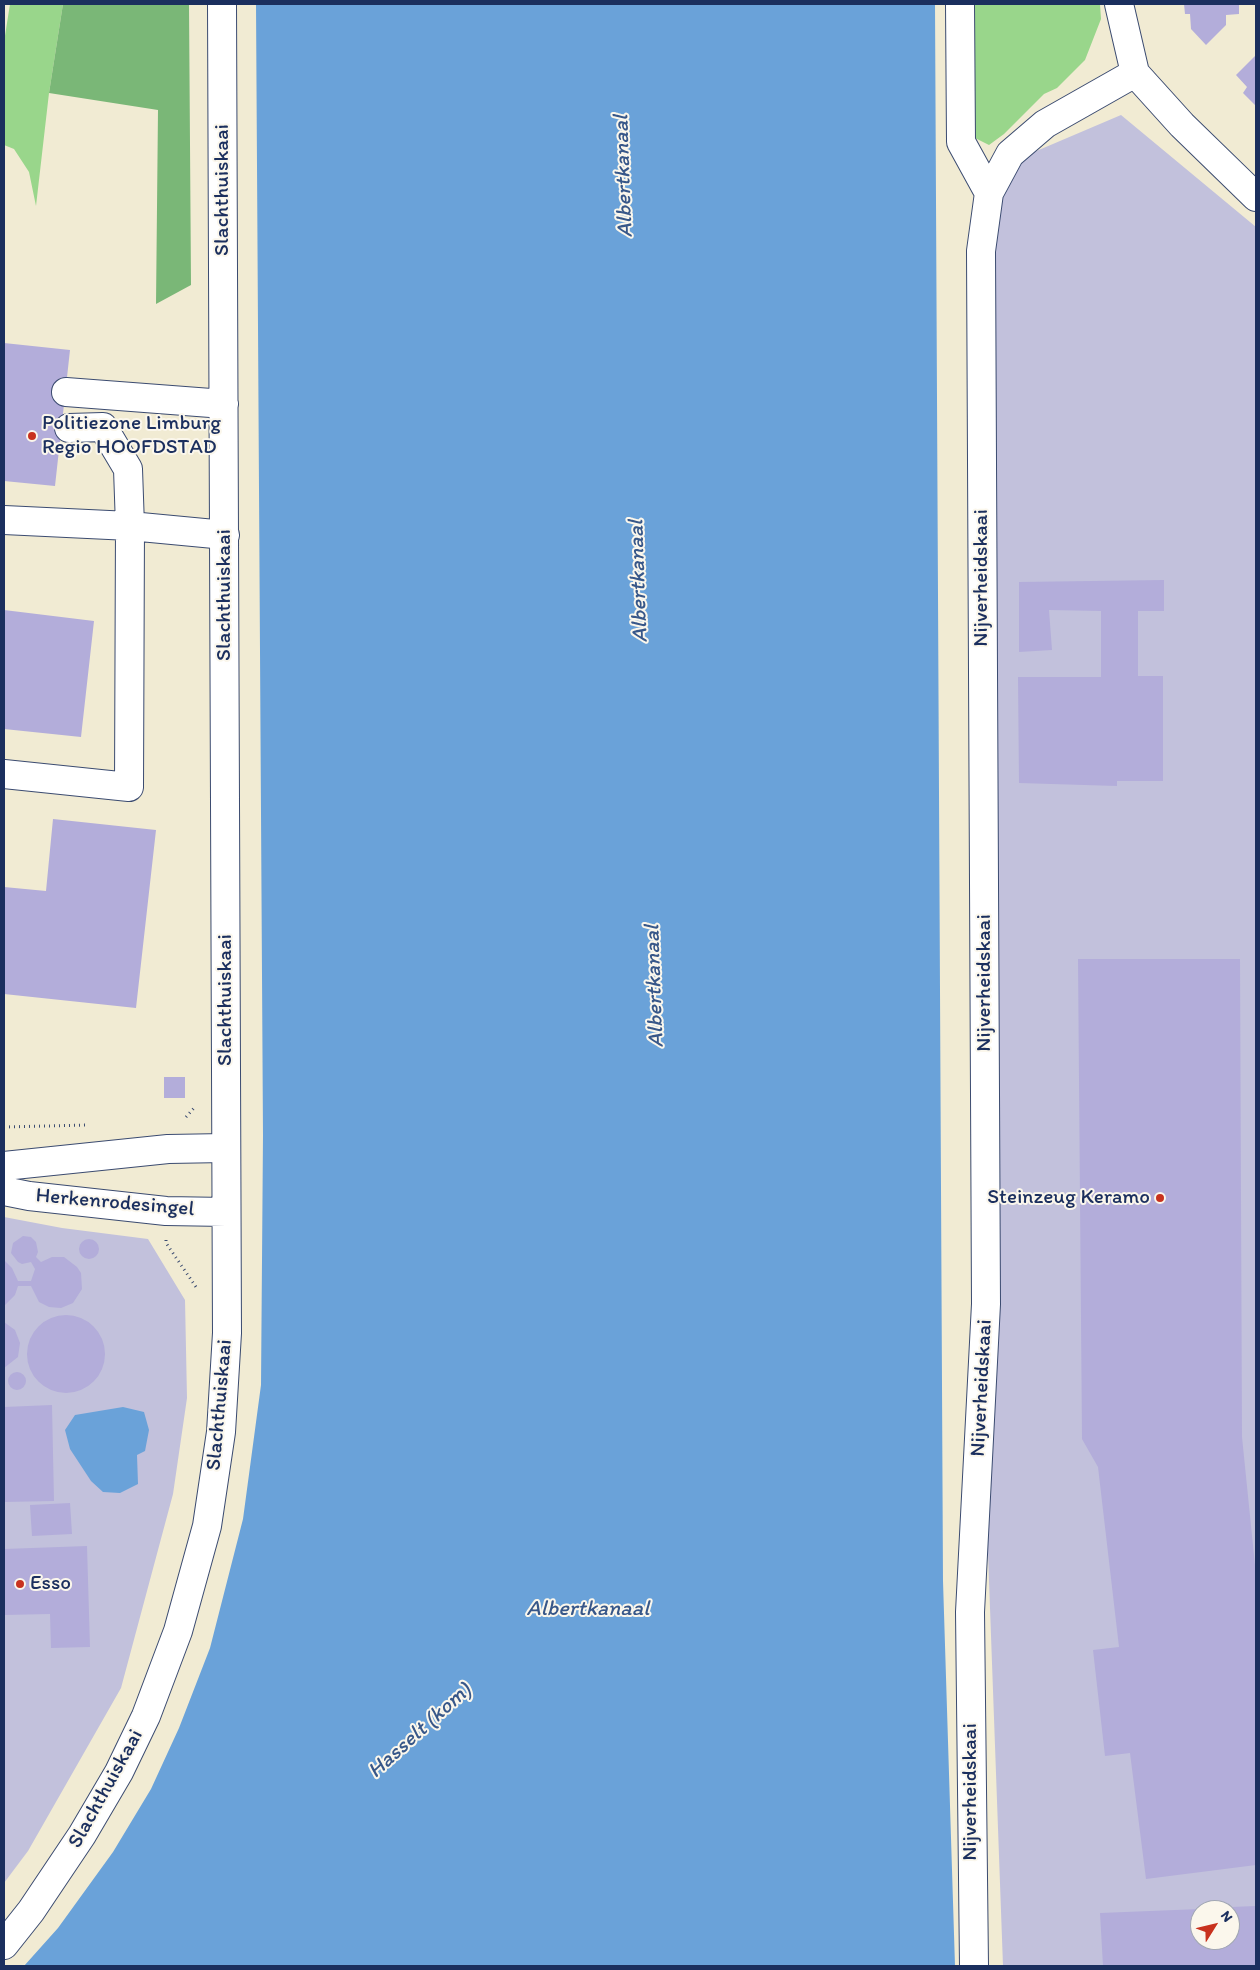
<!DOCTYPE html>
<html>
<head>
<meta charset="utf-8">
<style>
	body { margin:0 }
	#map { position:relative; width:1260px; height:1970px; overflow:hidden; background:#f1ebd3; font-family:Itim,sans-serif }
	canvas { display:block }
	.frame { position:absolute; inset:0; border:5px solid #1b2f5e; pointer-events:none }
	.north { position:absolute; left:1190px; top:1900px; width:50px; height:50px; box-sizing:border-box; background:#fbf7ec; border:1px solid #a1a7b3; border-radius:50%; rotate:54deg; font-size:14px; font-weight:700; line-height:20px; text-align:center; color:#1b2f5e }
	.north::after { content:''; display:block; margin:auto; width:18px; height:22px; background:#c8321e; clip-path:polygon(50% 0,100% 100%,50% 72%,0 100%) }
</style>
</head>
<body>
<div id="map">
<canvas width="1260" height="1970"></canvas>
<div class="frame"></div>
<div class="north">N</div>
</div>
<script>
const c = document.querySelector('canvas').getContext('2d');
c.lineJoin = 'round';
function fill(path, color) { c.fillStyle = color; c.fill(path, 'evenodd'); }
const toPath = rows => new Path2D(rows.map(r => 'M' + r).join(''));
function strokePath(path, color, width, dash) { c.strokeStyle = color; c.lineWidth = width; c.lineCap = dash ? 'butt' : 'round'; c.setLineDash(dash || []); c.stroke(path); }
function write(font, color, halo, rows, align = 'center') {
  c.font = font + ' Itim,sans-serif'; c.lineWidth = 4; c.setLineDash([]); c.textBaseline = 'middle'; c.strokeStyle = halo; c.fillStyle = color; for (const [text, x, y, turn = 0] of rows) {
    c.save(); c.translate(x, y); c.rotate((+turn || 0) * Math.PI / 180); c.textAlign = isNaN(turn) ? turn : align; if (halo) c.strokeText(text, 0, 0); c.fillText(text, 0, 0); c.restore();
  }
}
fill(toPath([
	[1121,115,1256,227,1256,1966,1003,1966,988,1553,968,262,1013,161],
	[1200,1910,1230,1910,1230,1940,1200,1940],
	[4,1217,62,1228,148,1239,185,1300,187,1398,173,1494,121,1688,28,1851,4,1883]
]), '#c2c1dc');
fill(toPath([
	[10,4,63,4,49,93,36,206,29,172,14,149,4,145,4,42],
	[968,4,1100,4,1101,19,1085,60,1057,88,1044,94,1004,134,989,145,975,138,970,130]
]), '#99d68b');
fill(toPath([
	[63,4,189,4,191,285,156,304,158,110,49,93]
]), '#7ab777');
fill(toPath([
	[256,4,935,4,943,1581,955,1966,24,1966,58,1928,113,1852,151,1789,179,1728,210,1648,243,1519,261,1385,263,1135],
	[123,1407,144,1412,149,1430,145,1451,137,1455,138,1484,120,1493,103,1492,91,1481,70,1449,65,1430,75,1415]
]), '#6aa2d9');
fill(toPath([
	[1184,4,1239,4,1239,14,1226,15,1226,25,1206,45,1191,29,1190,14,1185,14],
	[1256,55,1256,106,1243,93,1247,87,1236,75],
	[4,343,70,350,55,486,4,481],
	[1164,580,1164,611,1138,611,1138,676,1163,676,1163,781,1117,781,1117,786,1019,783,1018,677,1101,677,1101,611,1049,610,1052,650,1019,652,1019,582],
	[4,610,94,621,81,737,4,729],
	[53,819,156,830,136,1008,4,994,4,887,46,891],
	[1078,959,1240,959,1242,1437,1256,1575,1256,1865,1146,1879,1130,1753,1105,1756,1093,1650,1119,1647,1098,1467,1082,1439],
	[164,1077,185,1077,185,1098,164,1098],
	[23,1236,31,1237,36,1242,38,1252,36,1257,41,1262,52,1257,64,1257,77,1267,81,1273,82,1289,73,1303,61,1308,49,1307,39,1302,31,1286,18,1286,15,1295,4,1306,4,1260,12,1268,18,1281,31,1281,35,1269,31,1262,22,1264,18,1262,11,1253,13,1243],
	'79 1249a10 10 0 1 1 20 0a10 10 0 1 1-20 0Z',
	'27 1354a39 39 0 1 1 78 0a39 39 0 1 1-78 0Z',
	[4,1322,15,1330,20,1343,18,1357,4,1368],
	'8 1381a9 9 0 1 1 18 0a9 9 0 1 1-18 0Z',
	[52,1405,54,1501,4,1502,4,1407],
	[70,1503,72,1534,32,1536,30,1505],
	[87,1546,90,1647,51,1648,50,1614,5,1615,4,1549],
	[1256,1906,1256,1966,1103,1966,1100,1913,1200,1909,1200,1940,1230,1940,1230,1910,1206,1908]
]), '#b3adda');
const minor = toPath([
	[960,4,961,142,989,193],
	[1119,4,1135,73,1182,125,1256,197],
	[66,392,224,404],
	[4,520,130,526,128,469,103,427,69,428],
	[4,774,129,787,130,526,225,535],
	[4,1166,168,1149,225,1148],
	[4,1191,29,1196,166,1211,226,1212],
	[4,1945,31,1911,82,1835,119,1772,146,1716,178,1631,207,1526,221,1432,227,1333,222,4],
	[974,1966,970,1612,986,1304,981,251,989,193,1010,154,1045,124,1135,73]
]);
strokePath(minor, '#3b4b70', 30);
strokePath(toPath([
	[186,1117,195,1107],
	[4,1127,86,1125],
	[166,1240,166,1243,196,1287]
]), '#3b4b70', 3, [1, 4]);
strokePath(minor, '#fff', 28);
for (const [x, y, r, color] of [
	[32,436,5,"#c8321e"],
	[1160,1198,5,"#c8321e"],
	[20,1584,5,"#c8321e"]
]) { const dot = new Path2D(); dot.arc(x, y, r, 0, 2 * Math.PI); c.fillStyle = color; c.fill(dot); strokePath(dot, '#fbf7ec', 2); }
write('21px', '#1b2f5e', '#fbf7ec', [
	["Slachthuiskaai",223,190,-90],
	["Nijverheidskaai",982,578,-90],
	["Slachthuiskaai",225,595,-90],
	["Nijverheidskaai",985,983,-90],
	["Slachthuiskaai",226,1000,-90],
	["Herkenrodesingel",115,1203,5],
	["Nijverheidskaai",982,1388,-87],
	["Slachthuiskaai",220,1405,-85],
	["Slachthuiskaai",106,1789,-61],
	["Nijverheidskaai",971,1792,-90]
]);
write('21px', '#1b2f5e', '#fbf7ec', [
	["Politiezone Limburg",42,424],
	["Regio HOOFDSTAD",42,448],
	["Steinzeug Keramo",1150,1198,"right"],
	["Esso",30,1584]
], 'left');
write('italic 22px', '#375789', '#fbf7ec', [
	["Albertkanaal",624,176,-92],
	["Albertkanaal",639,581,-92],
	["Albertkanaal",655,986,-92],
	["Albertkanaal",588,1609],
	["Hasselt (kom)",420,1731,-42]
]);
</script>
</body>
</html>
